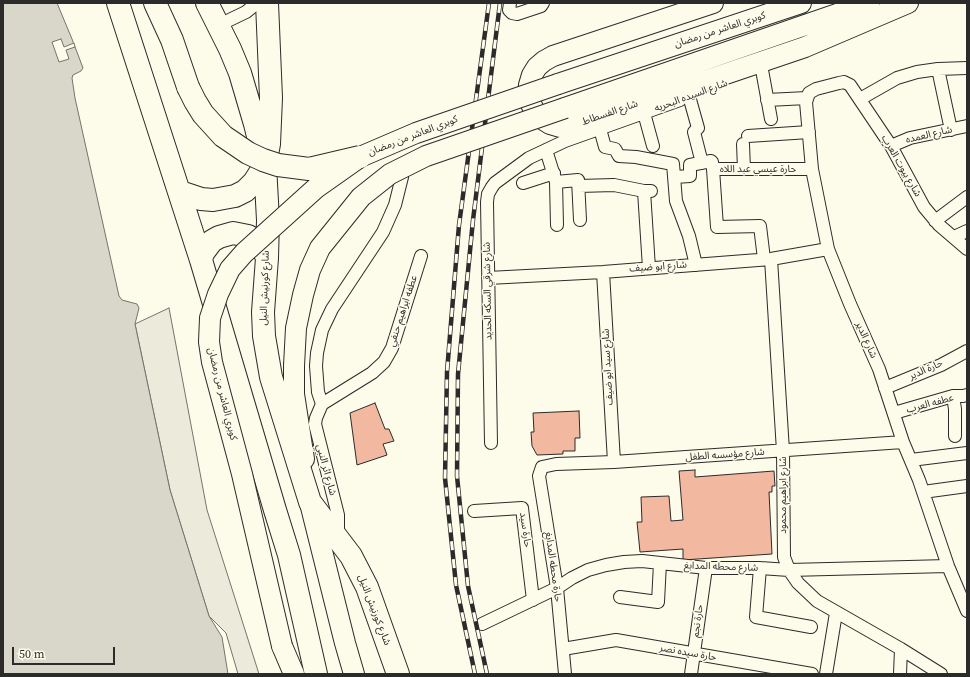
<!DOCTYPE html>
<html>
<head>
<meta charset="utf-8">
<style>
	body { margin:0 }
	#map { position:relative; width:970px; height:677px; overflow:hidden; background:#fdfbea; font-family:"Source Serif 4",serif }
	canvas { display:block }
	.frame { position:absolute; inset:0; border:4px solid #2b2b2b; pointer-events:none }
	.scale { position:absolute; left:12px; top:647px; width:103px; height:18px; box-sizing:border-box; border:2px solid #2b2b2b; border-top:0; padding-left:5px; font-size:12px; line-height:14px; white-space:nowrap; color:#2b2b2b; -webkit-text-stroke:3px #fdfbea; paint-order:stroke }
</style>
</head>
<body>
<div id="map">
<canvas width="970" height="677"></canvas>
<div class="frame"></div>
<div class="scale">50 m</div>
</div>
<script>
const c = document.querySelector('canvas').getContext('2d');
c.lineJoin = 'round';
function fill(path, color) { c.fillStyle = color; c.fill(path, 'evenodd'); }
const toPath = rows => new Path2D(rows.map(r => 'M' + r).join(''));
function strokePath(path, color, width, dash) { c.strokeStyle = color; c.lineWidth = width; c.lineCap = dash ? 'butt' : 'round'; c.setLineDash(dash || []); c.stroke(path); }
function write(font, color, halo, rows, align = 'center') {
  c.font = font + ' "Source Serif 4","Noto Sans Arabic",serif'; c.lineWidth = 3; c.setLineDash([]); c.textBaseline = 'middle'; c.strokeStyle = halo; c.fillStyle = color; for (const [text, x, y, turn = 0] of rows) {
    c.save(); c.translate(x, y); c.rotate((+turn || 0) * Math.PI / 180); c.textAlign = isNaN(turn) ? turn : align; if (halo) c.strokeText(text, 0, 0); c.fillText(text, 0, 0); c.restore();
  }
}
const green = toPath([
	[169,308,207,510,259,674,238,674,226,633,209,616,170,490,135,324,169,308]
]);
fill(green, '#ecebdb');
strokePath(green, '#74746e', 1);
const water = toPath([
	[3,3,57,3,72,39,83,68,81,71,73,75,72,78,75,98,119,296,122,300,137,304,139,308,135,324,170,490,209,616,222,637,228,674,3,674,3,3]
]);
fill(water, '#d8d7c9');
strokePath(water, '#74746e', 1);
const pier = toPath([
	[61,39,64,47,74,43,75,47,66,50,69,59,59,62,52,42,61,39]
]);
fill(pier, '#fdfbea');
strokePath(pier, '#74746e', 1);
const building = toPath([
	[375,403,385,429,389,429,394,441,383,444,387,455,357,465,350,413,375,403],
	[579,411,580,438,575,438,575,451,563,451,563,454,537,455,532,446,531,432,534,432,533,413,579,411],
	[695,470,695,477,774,471,775,486,772,486,772,492,769,492,772,554,683,560,683,549,640,552,637,522,642,522,641,497,669,496,671,521,683,520,679,471,695,470]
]);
fill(building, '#f2b8a0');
strokePath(building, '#2b2b2b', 1);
const street = toPath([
	[510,3,509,10,512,13,517,14,541,6,543,3],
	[219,25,246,12,257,3],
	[938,69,951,130],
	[762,70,771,119],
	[689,96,698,128,694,132,702,163],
	[860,99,897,78,917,72,938,69,967,68],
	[767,100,807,98],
	[644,113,653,146],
	[600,129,605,147,615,149,619,156,636,157,673,164,676,201,689,236,696,265],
	[748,136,809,132],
	[743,144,744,169],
	[891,146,910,138,967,126],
	[546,150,556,182,557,225],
	[713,169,717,227,760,226,764,259],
	[675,177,690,176,690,165,711,161,712,162,713,169,812,169],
	[556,182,578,180,580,220],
	[523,183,554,173],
	[579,186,614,185,644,191,651,191],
	[644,191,649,268],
	[935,221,967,197],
	[954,237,967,231],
	[967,249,939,225,924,207,891,146,850,85,844,82,839,83,816,89,809,93,806,102,812,169,828,249,850,304,879,369,903,442,919,480,948,566,967,611],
	[771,259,783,451,784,557,789,570,948,566],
	[603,272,614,462],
	[488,278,603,272,771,259,828,249],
	[885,388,941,365,967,351],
	[953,396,955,409,955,436],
	[322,404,318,392,316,366,317,353,322,330,332,309,383,232,395,205,402,177],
	[322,404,372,373,384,362,392,348,421,256],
	[322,404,316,418,315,424,338,515,338,537],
	[894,413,953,396,963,396,967,395],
	[491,443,487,202,488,194,492,187,495,183,529,158,546,150,565,141,680,100],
	[911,460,967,453],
	[923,492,967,486],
	[474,511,522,508,533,600],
	[760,568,756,617,811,627],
	[620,597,658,602,660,563],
	[482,624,557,588,572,578,588,570,606,565,624,562,642,561,706,568,760,568,789,570,798,583,817,601,901,649,941,674],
	[563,649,616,640,812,674],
	[565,674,557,588,539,476,542,467,556,464,614,462,903,442],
	[691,674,706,568],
	[826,674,836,613],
	[900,674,901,649]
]);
const primary = toPath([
	[713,3,553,56,544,61,537,67,532,75,529,85,528,94,531,104,535,112,542,119,550,124,560,127,569,127,805,47,908,3],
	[558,84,801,3],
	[565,108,869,3],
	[294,366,294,394,304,459],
	[310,503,345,643,354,674],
	[282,646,294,674]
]);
const highway = toPath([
	[118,3,201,260,275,510,289,555,316,674],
	[155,3,172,40,188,87],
	[207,3,230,49,240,73,255,124,265,165,268,220,267,258,263,312,264,336,271,377,310,502,351,556,367,587,398,674],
	[180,192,201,199,213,200,235,196,245,191,254,182,265,165,269,144,271,98,267,3],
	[201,260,203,253,212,241,219,237,233,233,248,236,255,240,260,245,267,257]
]);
strokePath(street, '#2b2b2b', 14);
strokePath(primary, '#2b2b2b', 22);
strokePath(highway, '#2b2b2b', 24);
strokePath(street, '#fdfbea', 12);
strokePath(primary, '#fdfbea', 20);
strokePath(highway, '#fdfbea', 22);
const rail = toPath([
	[475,674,456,585,445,478,447,372,459,225,489,3],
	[487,674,468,586,457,476,458,374,473,220,500,3]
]);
strokePath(rail, '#2b2b2b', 4.5);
strokePath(rail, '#fdfbea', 3, [9]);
const primaryBridge = toPath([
	[294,366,296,328,303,295,310,270,320,248,361,197,390,174,426,156,565,108],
	[282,646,242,474,212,362,209,342,210,318,218,294,230,269,244,253,316,188,360,157,416,133,558,84]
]);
const highwayBridge = toPath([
	[188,87,195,101,203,114,223,136,248,153,263,160,278,165,309,169,360,157]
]);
strokePath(primaryBridge, '#2b2b2b', 22, []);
strokePath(highwayBridge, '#2b2b2b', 24, []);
strokePath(primaryBridge, '#fdfbea', 20);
strokePath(highwayBridge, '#fdfbea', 22);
write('10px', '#2b2b2b', '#fdfbea', [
	["كوبري العاشر من رمضان",720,30,-18],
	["شارع السيده البحريه",691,96,-20],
	["شارع الفسطاط",610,113,-19],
	["شارع العمده",929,135,-13],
	["كوبري العاشر من رمضان",413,136,-21],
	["شارع بيوت العرب",901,166,60],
	["حارة عيسي عبد اللاه",758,169],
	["شارع ابو ضيف",658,267,-4],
	["شارع كورنيش النيل",265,288,-88],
	["شارع شرقي السكه الحديد",488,291,-91],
	["عطفه ابراهيم حنفي",403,311,-72],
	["شارع الدير",866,340,66],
	["شارع سيد ابو ضيف",608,367,-93],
	["حارة الدير",926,370,-24],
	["كوبري العاشر من رمضان",222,394,76],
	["عطفه العرب",930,404,-15],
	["شارع مؤسسه الطفل",725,455,-4],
	["شارع اثر النبي",326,470,75],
	["شارع ابراهيم محمود",783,495,-90],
	["حارة سيد",525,530,82],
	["حارة محطه المدابغ",553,567,82],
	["شارع محطه المدابغ",721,567,2],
	["شارع كورنيش النيل",374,610,69],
	["حارة نجم",698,621,-82],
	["حارة سيده نصر",688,653,10]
]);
</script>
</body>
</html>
